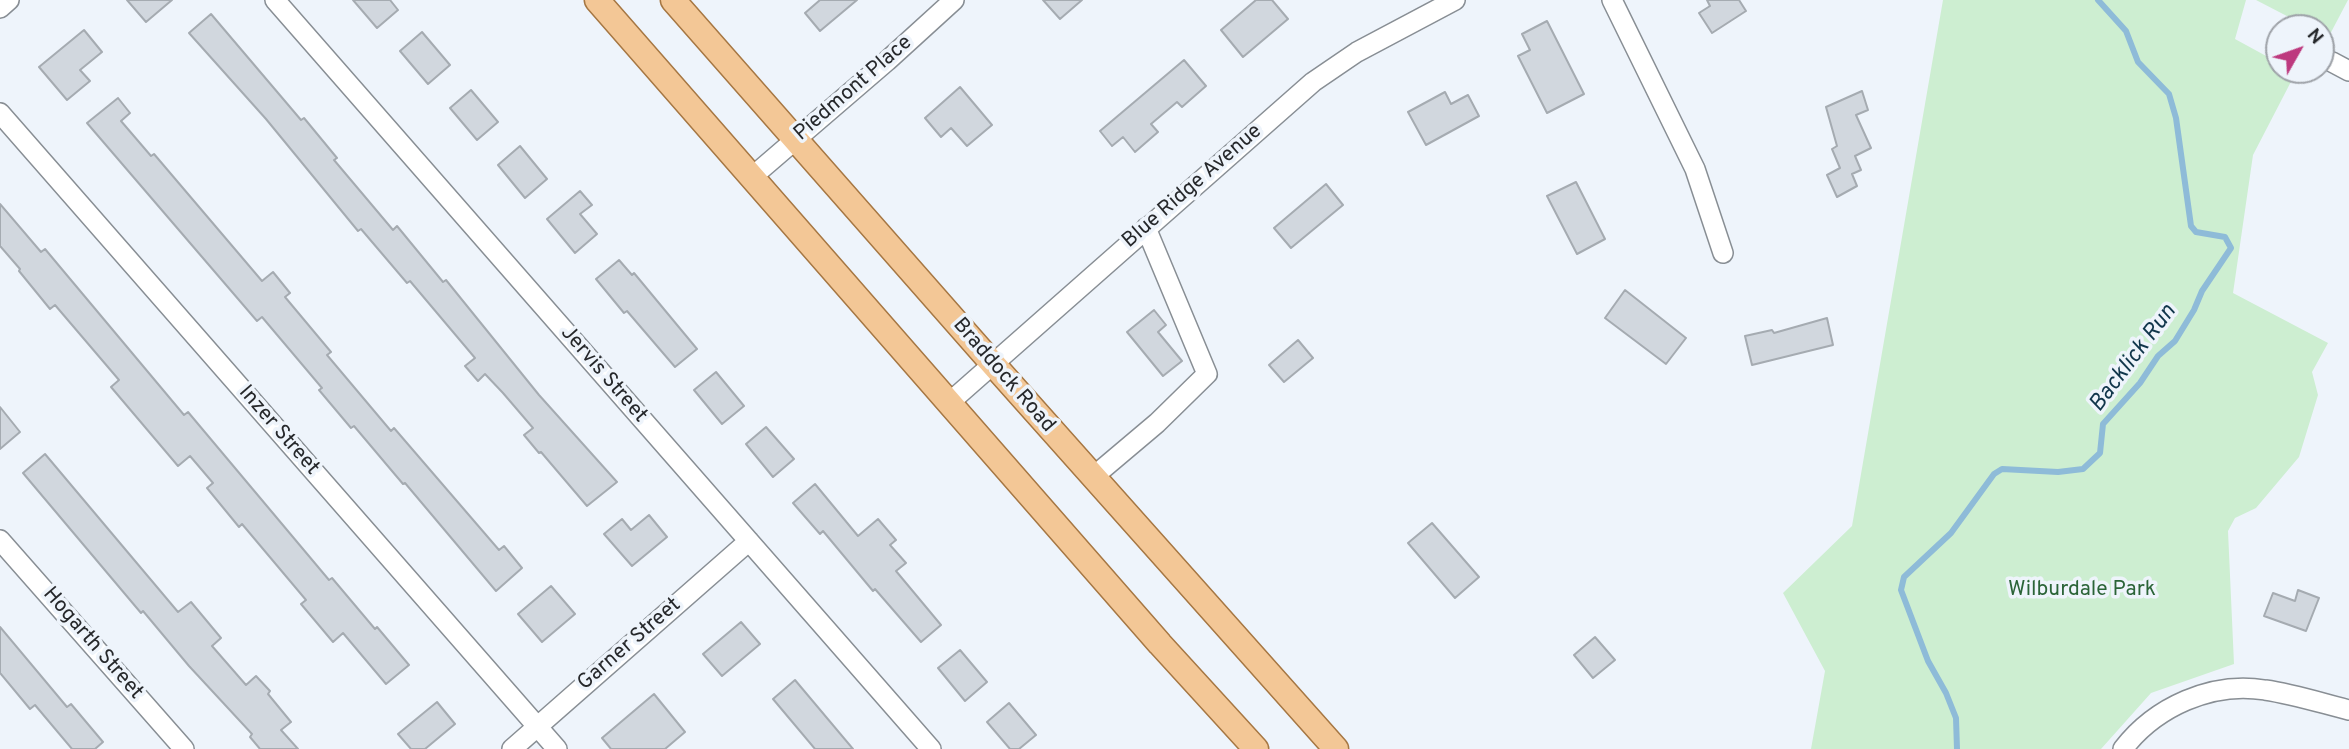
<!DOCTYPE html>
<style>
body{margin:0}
#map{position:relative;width:2349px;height:749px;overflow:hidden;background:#eef4fb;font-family:Overpass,sans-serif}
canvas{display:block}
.north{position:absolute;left:2265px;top:14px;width:70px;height:70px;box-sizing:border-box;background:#eef4fb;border:2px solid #9ea2a8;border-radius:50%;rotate:50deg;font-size:19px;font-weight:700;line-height:28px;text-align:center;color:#26282b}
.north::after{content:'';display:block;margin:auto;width:24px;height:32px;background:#bd397e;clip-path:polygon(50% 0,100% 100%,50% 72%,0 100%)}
</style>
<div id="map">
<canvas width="2349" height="749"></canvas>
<div class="north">N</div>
</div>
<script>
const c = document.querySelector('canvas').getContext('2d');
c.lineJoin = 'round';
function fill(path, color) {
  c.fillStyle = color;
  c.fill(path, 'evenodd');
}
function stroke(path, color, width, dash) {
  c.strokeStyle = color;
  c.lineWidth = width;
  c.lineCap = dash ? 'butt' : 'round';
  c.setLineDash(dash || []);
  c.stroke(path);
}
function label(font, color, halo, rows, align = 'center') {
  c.font = font + ' Overpass,sans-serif';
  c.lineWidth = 7;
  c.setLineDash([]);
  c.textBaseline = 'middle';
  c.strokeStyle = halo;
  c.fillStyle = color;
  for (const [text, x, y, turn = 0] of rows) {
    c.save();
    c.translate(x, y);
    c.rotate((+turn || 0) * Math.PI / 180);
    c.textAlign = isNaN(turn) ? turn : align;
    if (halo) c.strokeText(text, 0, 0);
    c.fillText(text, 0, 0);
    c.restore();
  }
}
const green = new Path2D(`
 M1943,0H2246L2235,39L2279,63V70L2296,72L2253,155L2233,293L2328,343L2312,372L2318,395L2299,457L2256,508L2235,518L2228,531L2234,664L2151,693L2101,749H1811L1825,671L1783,593L1852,526Z
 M2256,0H2348L2328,38L2321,34V28H2310Z`);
const stream = new Path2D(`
 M1957,749L1956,718L1946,693L1928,661L1901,590L1904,577L1951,533L1994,474L2002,469L2058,472L2083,469L2100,453L2103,424L2140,383L2158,356L2175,341L2194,310L2202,291L2231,248L2225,237L2196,232L2191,226L2176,118L2169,94L2138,62L2126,31L2098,0`);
const building = new Path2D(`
 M127,0H172L146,22Z
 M353,0H390L398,10L377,28Z
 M820,0H857L820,31L805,13Z
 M1043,0H1082L1060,19Z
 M1256,0H1272L1288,19L1243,57L1221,30Z
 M1707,0H1739L1746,11L1712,33L1699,13L1710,6Z
 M211,14L301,120L304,118L337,158L334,160L393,230L397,226L443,282L446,280L539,395L617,482L587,506L541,452L539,453L524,435L533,428L503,393L485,374L478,381L465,366L475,358L410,281L407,283L361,229L358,231L266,119L189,33Z
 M1547,21L1584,94L1547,113L1518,56L1530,50L1522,34Z
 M84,30L102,52L80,70L90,81L67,100L39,67Z
 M422,32L450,65L428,84L400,51Z
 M1184,60L1206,86L1182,107L1177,102L1151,124L1158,132L1135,152L1123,137L1112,146L1100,131Z
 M960,87L992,125L967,146L951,128L941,137L925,118Z
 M471,90L498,122L477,140L450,108Z
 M1862,91L1868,110L1856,115L1871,148L1855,156L1861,170L1852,174L1857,186L1837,197L1827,175L1840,168L1832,149L1837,146L1826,107Z
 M1445,92L1451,104L1468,95L1479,116L1426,145L1408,112Z
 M118,98L130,113L121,121L151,156L154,154L262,281L273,272L290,293L285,297L331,352L327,355L391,431L394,428L499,550L504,546L522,568L496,591L405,483L403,484L354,426L351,428L319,390L322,388L262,317L257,321L87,123Z
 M520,146L547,179L525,198L498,165Z
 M1576,182L1605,239L1577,254L1547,196Z
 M1326,184L1343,205L1291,248L1274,228Z
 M580,191L592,205L580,214L597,234L575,253L547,219Z
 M0,204L41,252L45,249L184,415L188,412L329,580L332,578L375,629L377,627L409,665L386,684L343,633L333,642L301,604L306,600L242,524L239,527L207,488L213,483L190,456L178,466L111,387L119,380L55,305L50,309L19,271L20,269L0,246Z
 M619,260L632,275L634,273L697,349L675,367L627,311L624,313L596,279Z
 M1625,290L1686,338L1666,364L1605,318Z
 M1154,310L1166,325L1158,332L1182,361L1163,376L1127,332Z
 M1827,318L1833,345L1752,365L1745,336L1772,330L1774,333Z
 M1298,340L1313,358L1284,382L1269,365Z
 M716,372L744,406L722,424L694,390Z
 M0,407L20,432L0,449Z
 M766,427L794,459L773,477L746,444Z
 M45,454L178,612L191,602L221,638L212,646L246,685L256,676L270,691L268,694L291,722L281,730L298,749H260L250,737L252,734L189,666L143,611L141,613L23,473Z
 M815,484L858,536L878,519L896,540L890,545L906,563L896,571L941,625L921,642L875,589L873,591L823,531L820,534L793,503Z
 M649,515L667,537L632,566L604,534L622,519L631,530Z
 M1432,523L1479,577L1455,598L1408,543Z
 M551,586L575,614L542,642L518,614Z
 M2298,590L2319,598L2306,631L2264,616L2273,593L2295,601Z
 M741,622L760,644L722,676L703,654Z
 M0,627L67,707L71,704L103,742L95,749H72L35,705L30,709L0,673Z
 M1595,637L1615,660L1593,678L1574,655Z
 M960,650L987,682L965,701L938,668Z
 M795,680L853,749H815L773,699Z
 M654,694L685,732L665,749H611L602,738Z
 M437,702L455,724L425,749H411L398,734Z
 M1009,703L1036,735L1019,749H1010L987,722Z`);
const minor = new Path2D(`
 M275,0L931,749
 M1612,0L1695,169L1723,253
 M0,8L9,0
 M2332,62L2349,71
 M0,113L557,749
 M752,177L887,61L954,0
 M950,402L1313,82L1357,52L1455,0
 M1093,477L1157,423L1207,374L1146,228
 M0,540L184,749
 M512,749L749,541
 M2123,749C2155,707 2212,681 2265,690C2293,694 2321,703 2349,710`);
const major = new Path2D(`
 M597,0L1160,644L1256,749
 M673,0L993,364L1336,749`);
const streetNames = [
 ["Piedmont Place",854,89,-41],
 ["Blue Ridge Avenue",1193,187,-41],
 ["Jervis Street",603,375,49],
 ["Braddock Road",1003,376,49],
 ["Inzer Street",278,431,49],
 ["Hogarth Street",92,644,49],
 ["Garner Street",630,645,-41]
];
const parkNames = [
 ["Wilburdale Park",2082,591]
];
const waterNames = [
 ["Backlick Run",2134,359,-53]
];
fill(green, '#cdeed1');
stroke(stream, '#8ebbd8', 6);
fill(building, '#d1d7de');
stroke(building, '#a5abb1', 2);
stroke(minor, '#888e94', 22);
stroke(major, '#a67743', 27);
stroke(minor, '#fff', 19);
stroke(major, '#f3c796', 24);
label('21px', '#26282b', '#eef4fb', streetNames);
label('21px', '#2b6438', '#eef4fb', parkNames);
label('italic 23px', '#10364b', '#eef4fb', waterNames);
</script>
